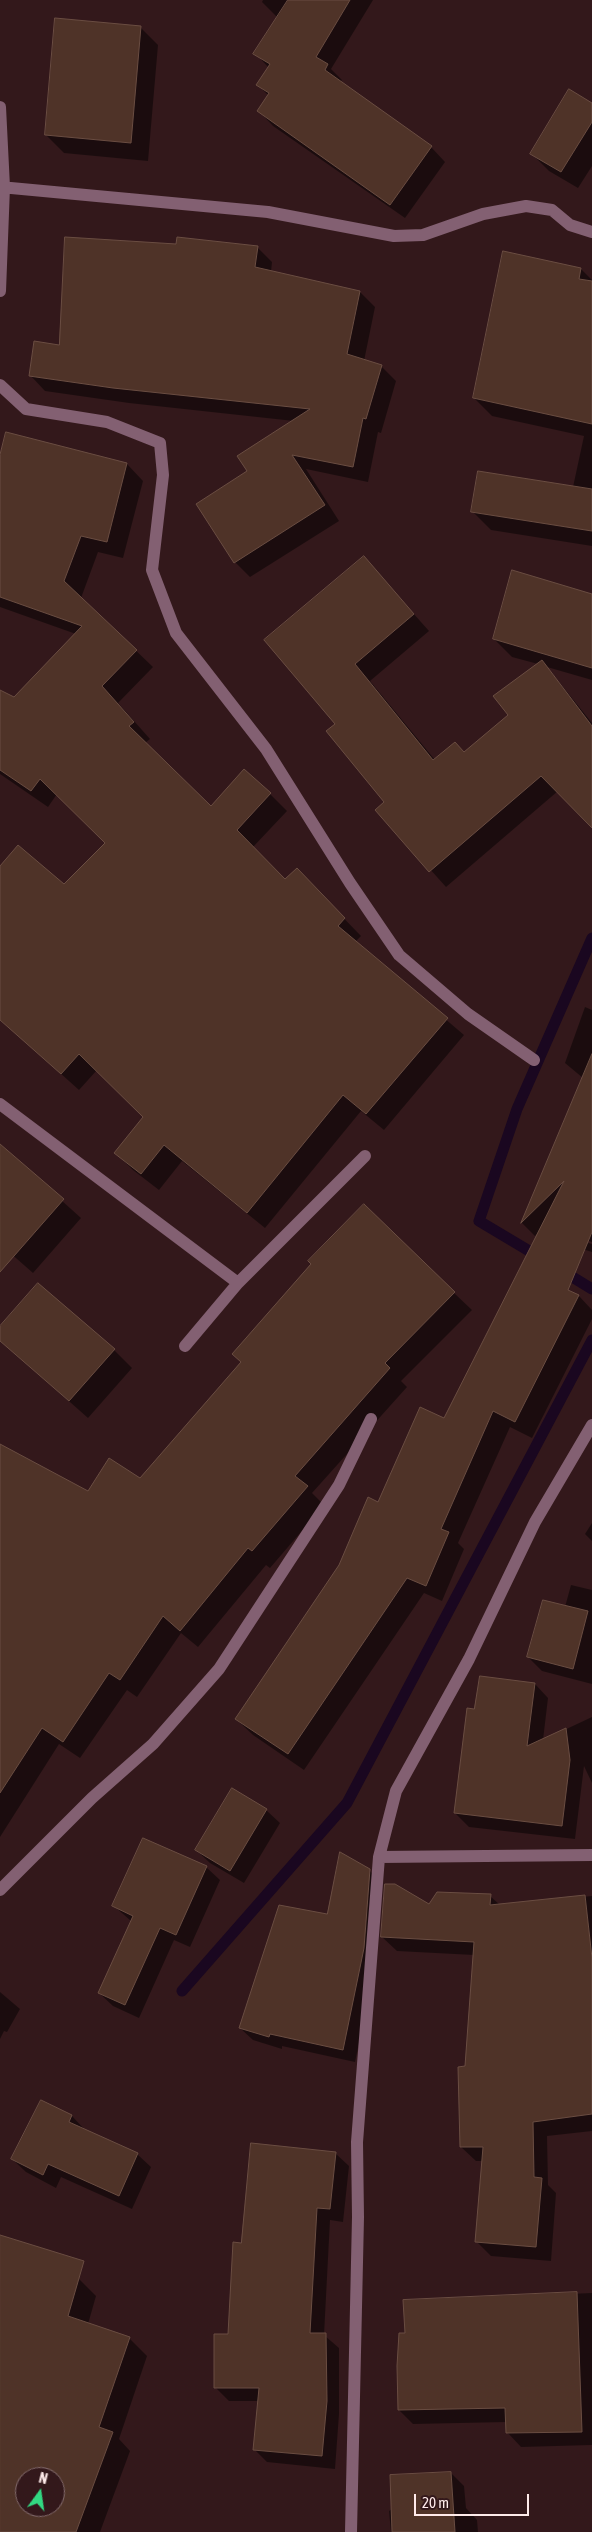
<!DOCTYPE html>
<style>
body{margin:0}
#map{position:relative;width:592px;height:2532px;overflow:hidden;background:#33181b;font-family:"Asap Condensed",sans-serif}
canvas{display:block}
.north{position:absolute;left:15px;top:2467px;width:50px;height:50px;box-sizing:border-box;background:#33181b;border:1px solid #846c6e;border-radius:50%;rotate:14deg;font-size:14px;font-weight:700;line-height:20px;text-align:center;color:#feeaea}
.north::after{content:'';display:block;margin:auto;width:18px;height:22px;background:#32d882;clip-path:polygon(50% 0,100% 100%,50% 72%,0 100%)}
.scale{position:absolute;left:414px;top:2494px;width:115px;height:22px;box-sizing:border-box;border:2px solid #feeaea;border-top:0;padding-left:6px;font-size:15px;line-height:18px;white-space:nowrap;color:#feeaea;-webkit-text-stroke:4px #33181b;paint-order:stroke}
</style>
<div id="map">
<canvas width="592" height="2532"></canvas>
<div class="north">N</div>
<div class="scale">20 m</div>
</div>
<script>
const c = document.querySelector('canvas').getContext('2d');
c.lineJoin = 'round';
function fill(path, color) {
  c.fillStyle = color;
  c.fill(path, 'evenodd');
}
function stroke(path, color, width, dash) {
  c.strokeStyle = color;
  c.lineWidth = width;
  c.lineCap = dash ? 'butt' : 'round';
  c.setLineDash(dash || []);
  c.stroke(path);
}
const shadow = new Path2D(`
 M263,0H373L331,69L342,80L340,82L431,147L445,162L405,218L273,126L259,111L269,96L258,85L269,68L255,53L278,18L262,2Z
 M140,27L158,45L148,161L64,153L46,135Z
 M592,105V166L578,188L549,171L532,154Z
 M177,245L257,247L272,262L271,272L360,292L375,307L364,361L381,366L396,381L381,433L378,432L368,482L306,469L339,521L250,577L235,562L249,472L294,421L129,403L45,391L30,375L60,346Z
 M581,269L592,280V546L491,530L473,512L573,487L584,436L492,416L474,398Z
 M127,464L143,481L123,558L98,552L81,598L153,667L118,703L150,739L145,743L211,807L244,771L270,794L287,811L253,847L285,881L297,870L361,936L355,942L464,1035L384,1130L361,1111L265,1228L182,1161L159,1190L133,1170L116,1153L144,1117L97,1070L79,1090L0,1019V867L64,886L107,843L57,794L48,807L0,774V692L14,698L76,634L0,607V561Z
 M364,558L429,631L370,681L435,760L464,753L510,715L538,664L512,657L494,639L592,594V680L547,667L592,723V827L558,791L446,887L377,810L386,802L337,724Z
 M585,1007L592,1010V1242L558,1231V1234L592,1244V1252L556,1241L543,1228L535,1236L522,1223L583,1078L565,1063Z
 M0,1145L81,1218L33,1273L0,1244Z
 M530,1272L579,1296L592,1310V1319L532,1438L510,1427L458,1543L464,1549L442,1601L424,1593L304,1770L253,1735L236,1719L340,1566L378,1503L445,1419Z
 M454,1293L472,1310L401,1381L407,1387L312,1493L324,1505L270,1568L266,1565L198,1647L181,1633L137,1697L127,1690L80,1758L59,1744L0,1837V1445L88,1493L141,1479Z
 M0,1328L114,1350L132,1368L88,1418L0,1340Z
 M592,1523V1541L585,1534Z
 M571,1585L592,1590V1684L542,1671L528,1657L565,1607Z
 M535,1684L548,1698L543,1740L592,1717V1783L584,1766L575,1839L469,1827L455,1813L475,1710Z
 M266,1810L280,1823L244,1883L210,1863L196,1850Z
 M206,1867L220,1880L190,1947L174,1940L139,2018L113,2006L99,1993L131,1921L114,1906Z
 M369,1870L382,1883L376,1961L355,2062L282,2046V2049L253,2040L240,2028L328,1916Z
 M490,1896L500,1905L592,1896V2131L547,2136L548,2185L556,2193L551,2261L491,2256L476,2241L483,2161H476L461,2147L474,1955L397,1951L382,1937L429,1906Z
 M0,1992L20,2009L7,2032L4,2031L0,2039Z
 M41,2101L72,2116L85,2130L137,2154L151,2167L132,2209L61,2177L56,2188L26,2172L12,2159Z
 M335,2153L349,2166L343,2222L330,2220L324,2335L339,2348V2414L335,2469L267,2462L254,2449L259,2401H229L216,2388L230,2335L242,2244Z
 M0,2241L79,2279L96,2296L88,2324L130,2339L147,2356L119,2439L130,2451L100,2532H0ZM25,2477H55V2507H25Z
 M592,2293V2445L521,2447L507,2432V2422L413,2424L399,2410L406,2334L405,2301Z
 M451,2473L464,2486L466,2508L477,2520L478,2532H391L389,2511Z`);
const stream = new Path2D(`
 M541,1258L479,1221L517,1109L592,938
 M561,1270L592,1289
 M182,1991L347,1803L592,1340`);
const building = new Path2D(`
 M288,0H350L316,57L328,64L325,70L432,146L390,205L257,111L269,93L256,85L270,64L253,54Z
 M55,18L141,26L131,143L45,135Z
 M569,89L592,103V122L561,172L530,154Z
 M65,237L176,244L177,237L258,246L255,267L360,291L347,354L382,365L366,419L363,418L353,467L292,455L325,505L234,563L196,504L247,471L237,456L310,409L113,388L29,376L34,341L59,345Z
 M503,251L581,268L579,279L592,281V424L473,398Z
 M6,432L127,463L107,542L81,536L64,581L137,650L102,686L134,722L129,726L211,806L244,769L271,793L237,830L285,879L297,868L345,918L338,926L448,1018L366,1114L343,1095L247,1213L164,1145L141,1174L114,1153L143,1117L79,1054L61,1074L0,1020V866L18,845L64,884L105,843L40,779L31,791L0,770V690L14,697L82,626L0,597V455Z
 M478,471L592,489V531L471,512Z
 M364,556L414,614L355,664L433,760L455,742L464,752L508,715L493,696L542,660L592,726V828L541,776L429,872L375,810L384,802L326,731L335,724L264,640Z
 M512,570L592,594V668L493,639Z
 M592,1054V1232L568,1290L579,1295L515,1422L493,1411L441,1529L449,1532L426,1586L407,1578L288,1754L235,1719L339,1565L368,1497L378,1502L420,1407L444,1418L564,1181L521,1223Z
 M0,1144L64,1199L0,1272Z
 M364,1204L455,1292L385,1363L390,1368L295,1476L308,1486L252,1551L248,1548L180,1631L163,1616L120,1680L109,1673L63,1742L42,1728L0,1793V1444L88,1491L109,1458L140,1478L241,1362L232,1354L311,1264L308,1261Z
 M38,1283L115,1349L69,1401L0,1341V1326Z
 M543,1600L588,1611L573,1669L527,1657Z
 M480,1676L535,1683L527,1746L566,1728L570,1760L562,1826L454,1813L467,1708L474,1709Z
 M232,1788L267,1809L230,1871L195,1850Z
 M143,1838L207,1866L176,1935L160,1928L125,2005L98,1993L133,1916L112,1906Z
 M340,1852L370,1869L364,1948L343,2050L270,2034L269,2037L239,2028L279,1905L327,1914Z
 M385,1884H395L429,1904L437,1892L491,1894L490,1905L585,1895L592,1958V2114L533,2122L534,2177L542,2178L536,2247L475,2242L483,2147H460L458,2067L465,2066L474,1942L381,1937Z
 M41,2100L72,2115L69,2122L138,2153L119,2196L48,2164L43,2175L11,2159Z
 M251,2143L336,2152L330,2209L317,2208L310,2333H326L327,2401L322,2456L253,2450L259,2388H214V2334H228L233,2242L241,2243Z
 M0,2235L84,2261L68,2316L130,2337L99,2427L113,2432L76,2532H0ZM25,2477H55V2507H25Z
 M577,2292L582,2432L506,2433L505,2408L398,2410L397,2366L399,2333H405L403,2300Z
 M451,2472L455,2532H392L390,2475Z`);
const minor = new Path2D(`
 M0,107L4,187L0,291
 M0,187L268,212L394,236L423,235L483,214L526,206L552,210L570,225L592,232
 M0,385L26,409L107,422L160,443L163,475L152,570L176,633L266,749L350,883L399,955L468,1014L534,1060
 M0,1104L238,1283
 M185,1346L238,1283L365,1156
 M379,1857L592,1855
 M0,1890L92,1798L153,1744L219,1669L339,1485L371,1419
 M351,2532L358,2217L357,2142L379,1857L396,1791L469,1659L535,1522L592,1425`);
fill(shadow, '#0007');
stroke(stream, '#1a0720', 11);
fill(building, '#4f3328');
stroke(building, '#6a4d42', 1);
stroke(minor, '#836072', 12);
</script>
